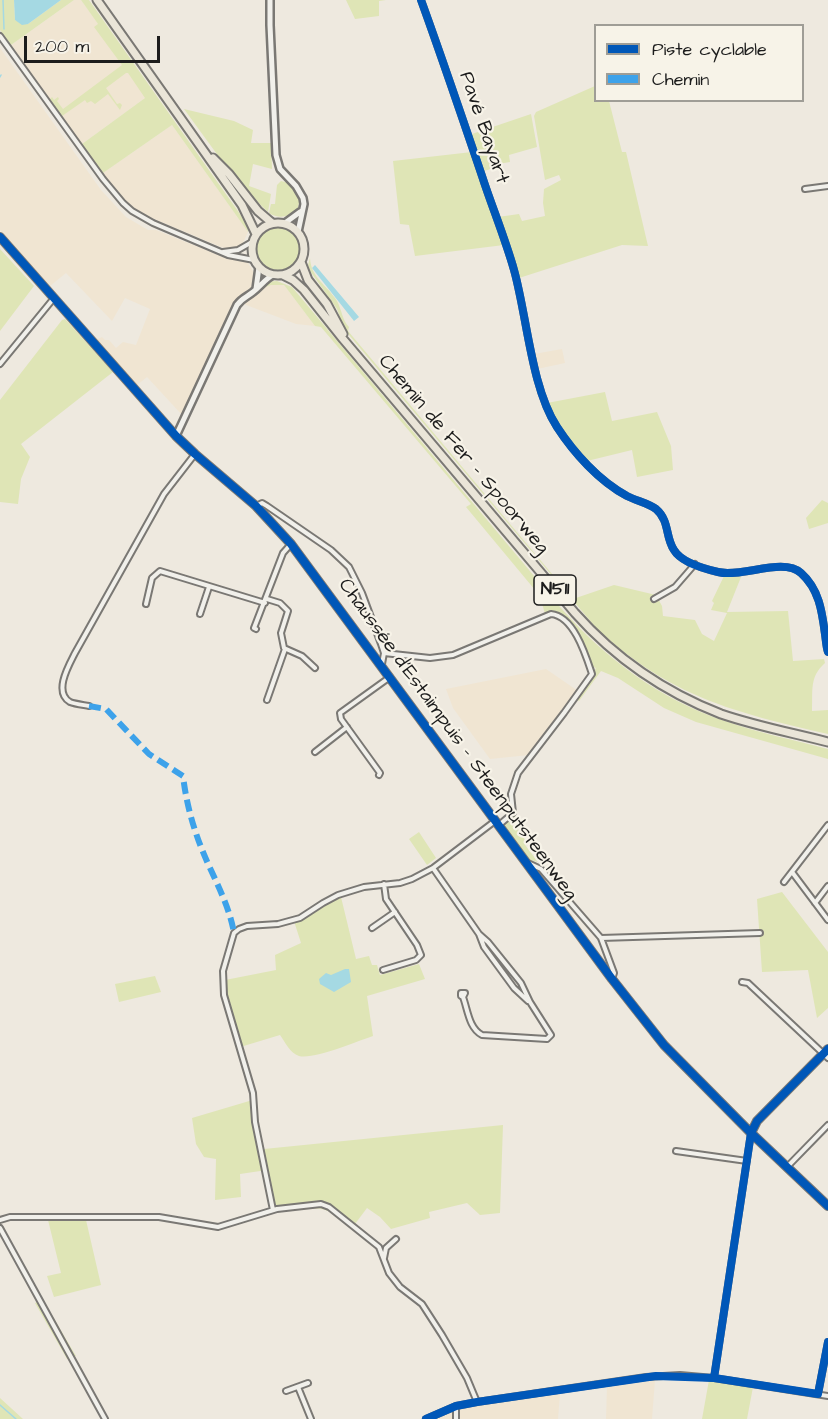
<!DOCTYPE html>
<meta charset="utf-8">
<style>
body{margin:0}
#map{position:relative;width:828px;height:1419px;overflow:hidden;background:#eee9df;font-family:"Architects Daughter",sans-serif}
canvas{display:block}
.legend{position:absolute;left:594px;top:24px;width:210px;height:78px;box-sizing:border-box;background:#f7f3e8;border:2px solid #9f9d96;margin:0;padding:8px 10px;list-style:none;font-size:18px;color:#1c1c1c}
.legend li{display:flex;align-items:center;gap:12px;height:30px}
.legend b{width:30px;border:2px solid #9f9d96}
.scale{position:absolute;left:24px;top:36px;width:136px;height:27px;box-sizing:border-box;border:3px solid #1c1c1c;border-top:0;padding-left:8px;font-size:18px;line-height:21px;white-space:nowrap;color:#1c1c1c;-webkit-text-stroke:4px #f7f3e8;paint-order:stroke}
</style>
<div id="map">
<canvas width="828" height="1419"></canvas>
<ul class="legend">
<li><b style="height:8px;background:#0057b8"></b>Piste cyclable</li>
<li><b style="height:8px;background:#3da2ea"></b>Chemin</li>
</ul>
<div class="scale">200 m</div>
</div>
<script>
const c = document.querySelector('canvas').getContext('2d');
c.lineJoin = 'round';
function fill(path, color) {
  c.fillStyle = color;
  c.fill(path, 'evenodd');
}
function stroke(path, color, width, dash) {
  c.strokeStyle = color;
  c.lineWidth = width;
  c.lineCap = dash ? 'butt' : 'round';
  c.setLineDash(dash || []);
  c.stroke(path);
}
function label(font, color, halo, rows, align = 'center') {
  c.font = font + ' "Architects Daughter",sans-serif';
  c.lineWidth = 4.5;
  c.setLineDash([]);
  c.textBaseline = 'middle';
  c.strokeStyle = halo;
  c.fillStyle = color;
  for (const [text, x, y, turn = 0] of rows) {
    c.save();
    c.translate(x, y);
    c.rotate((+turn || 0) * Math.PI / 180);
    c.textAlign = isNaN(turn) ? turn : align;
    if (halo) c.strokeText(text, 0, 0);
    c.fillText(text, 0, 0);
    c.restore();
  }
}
const built = new Path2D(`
 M74,0H81L149,95L82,144L11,45Z
 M0,48L101,190L126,217L148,230H156L226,258L244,261L248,263L254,273V282L252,287L236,299L183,416L147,377L137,385L96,340L102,337L105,340H109L116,348L123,342L136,345L150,309L125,298L112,321L66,273L50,286L0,230Z
 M172,125L248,232L241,247L228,249L221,247L147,216L136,210L119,195L103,173Z
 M271,285H284L315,326L296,324L241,303L260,289Z
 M562,349L565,363L537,369L534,354Z
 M546,669L578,691L529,755L490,759L453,708L446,689Z
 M655,1380L652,1419H606L607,1387Z
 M560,1394L558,1419H433L442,1414L484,1404Z`);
const green = new Path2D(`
 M0,0H14L15,20L28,24L61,0H74L11,45L0,30Z
 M81,0H89L240,214L247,226L248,232L172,125L103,173L82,144L145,98L128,73H126L106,88L117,104L120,103L122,105L120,110L108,94L95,104L91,101L87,103L85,100L62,116L50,99L52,97L54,100L58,97L59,99L57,101L63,109L122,65L94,27L98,24Z
 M346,0H386L379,1V16L355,19Z
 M595,86L596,100L609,101L622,152H626L648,246L622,245L519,278L498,217L519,214L522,221L545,216L543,203L544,189L561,180L559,175L545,180L534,116L536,112Z
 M184,109L234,121L253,130L251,143H271L272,169L253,164L249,186L271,194L268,212L251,196L241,181L219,157Z
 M531,114L537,147L509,155L510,162L498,164L488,170L482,171L469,135Z
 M472,152L504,245L415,256L409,225L400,224L393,161Z
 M281,181L289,183L300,198L297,212C288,217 278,219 269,213L271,204H275L277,185Z
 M256 248a22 22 0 1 1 44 0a22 22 0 1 1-44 0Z
 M0,249L34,286L0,331Z
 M310,258C311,278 327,285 337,301C342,310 342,320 349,327L348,331L573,599L614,585L656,595L662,606L663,616L695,620L702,634L714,641L727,613L711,610L714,603L712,601L724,576L741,577L727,612L788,611L793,661L824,659L825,663C809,677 813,691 812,711L828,710V734C733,712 671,697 597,629L344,329L337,309L310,271L308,265Z
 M277,281L292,287L560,607C606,659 659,699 725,721C759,733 794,740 828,749V759L696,722L664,708L618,678L601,671L579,701L576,699L596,668L593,667L591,668C584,647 575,625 556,612L545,614L540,596L466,507L471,504L321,327L315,326L284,285H271L260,289L264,282Z
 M65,319L113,372L21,444L30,457L21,479L18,504L0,502V400L62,320Z
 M605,392L612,421L657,412L671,446L673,470L637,477L632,450L587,461C571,442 558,425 547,403Z
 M822,500L828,503V523L809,529L806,518Z
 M515,813L517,828L526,841L525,845L538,862L527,859L504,825Z
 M419,832L436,858L427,865L409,839Z
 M782,892L828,952V1008L817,1018L808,970L762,972L757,899Z
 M340,893L356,959L369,956L372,965H377L380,975L419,964L425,979L367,996L373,1036C358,1041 313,1060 299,1056C290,1053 285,1042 280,1035L237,1048L223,1003L220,981L276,970L275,955L301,943L293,918L323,900Z
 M155,976L161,992L119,1002L115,984Z
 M256,1099L258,1123L264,1149L503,1125L500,1213L480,1215L467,1203L429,1212L430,1218L391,1229L380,1217L367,1208L352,1228C325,1207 327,1207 293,1210L292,1206L276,1207L267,1170L240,1174L241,1197L215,1200L216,1159L204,1157L196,1144L192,1118Z
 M48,1220H86L101,1285L54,1297L47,1276L61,1273Z
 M43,1300L76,1356L67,1359L35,1303Z
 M709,1380L753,1387L747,1419H702Z
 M0,1398L23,1419H0Z`);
const water = new Path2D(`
 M14,0H61L28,24L22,25L15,20Z
 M315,265L359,317L354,321L312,268Z
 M345,969H349L351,982L334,992L320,984L319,979L326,973L331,975Z`);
const stream = new Path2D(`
 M3,0L4,29
 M0,77L1,75
 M0,1405L16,1419`);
const street = new Path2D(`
 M421,0C442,58 462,117 482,176C492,207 505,238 514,270C527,316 531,387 557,427C574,453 599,481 627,496C637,501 648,503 656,509C670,521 665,537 674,550C681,562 705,569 718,572C742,578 783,557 801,573C819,589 822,611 825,634C826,640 826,646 828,652
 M0,36L103,179L123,203L132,211L153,223L228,255L254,260
 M805,189L828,186
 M223,252L238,250L252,242
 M0,364L54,298
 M256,506L262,503L267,506L331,550L349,567L362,593L381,644L384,653L382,664
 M267,599L280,603L288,611L281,633L284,648L302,656L315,668
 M654,599L675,587L695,564
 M146,604L152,578L160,571L265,603
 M200,614L209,587
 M256,629L254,628L283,553L291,544
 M384,653L430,658L453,655L551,614C574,616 586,656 592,674L564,713L518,773L511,794L513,813L499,825
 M267,700L285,649
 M89,706C84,705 75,704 70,702C53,692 69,665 75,653L164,494L195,454
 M315,752L347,727
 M379,775L380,773L341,719L340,713L390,677
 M526,862L541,869L601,938L614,973L612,979
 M433,868L479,934L484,947L514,988L528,1001
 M792,872L828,920
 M784,882L828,825
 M815,903L828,886
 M372,928L395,912
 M601,938L760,933
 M383,970L416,960L421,955L417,945L386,899L384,884
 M742,982L748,983L828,1058
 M463,997L461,996V993H465L463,997C468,1011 469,1028 482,1035L547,1039L551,1035L530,1002L521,983L488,942L479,934
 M676,1151L747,1161
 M788,1166L828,1125
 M273,1210L255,1122L253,1093L224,995L223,971L234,933L239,929L247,926L278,924L300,918L323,903L338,895L364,887L400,883L412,879L433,868L495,821
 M0,1220L10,1217H159L218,1227L277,1209L321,1204L329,1207L379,1247L389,1273L400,1287L422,1304L442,1335L467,1378L477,1402
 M0,1228L105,1419
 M384,1258L386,1248L396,1239
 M714,1378L751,1133
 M298,1387L311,1419
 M286,1391L308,1383
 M818,1394L828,1342
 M426,1419L456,1406L477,1402L646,1377L680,1375L714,1378L828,1396
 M456,1419V1406`);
const secondary = new Path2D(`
 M270,0V25L276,155L280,169L296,186L303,198L304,204L298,232
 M285,223L300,212
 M0,237L176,436L195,454L256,506L291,544L612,979L664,1045L751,1133L828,1206
 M256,289L259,267
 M176,436L237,305C242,298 247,297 253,292C261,286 265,279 273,275
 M751,1133L757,1121L828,1049`);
const highway = new Path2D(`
 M97,0L242,205L256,234
 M213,158L229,174L258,211L272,223
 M252 249a26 26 0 1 1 52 0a26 26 0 1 1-52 0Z
 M301,262L308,280L327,304L343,334
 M283,275L293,280L304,290L343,339L575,613C616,659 664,692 721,714C756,726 793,733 828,742`);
const quiet = new Path2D(`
 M89,706L106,709L149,754L183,776C187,809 196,838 210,868C220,890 230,910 234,933`);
const cycleway = new Path2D(`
 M421,0C442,58 462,117 482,176C492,207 505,238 514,270C527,316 531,387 557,427C574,453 599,481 627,496C637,501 648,503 656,509C670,521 665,537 674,550C681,562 705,569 718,572C742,578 783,557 801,573C819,589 822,611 825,634C826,640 826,646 828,652
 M0,237L176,436L195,454L256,506L291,544L612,979L664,1045L751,1133L828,1206
 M714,1378L751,1133L757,1121L828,1049
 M426,1419L456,1406L477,1402L656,1376L714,1378L818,1394L828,1342`);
const shields = [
 [555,590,42]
];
const shieldNames = [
 ["N511",555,590]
];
const streetNames = [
 ["Pavé Bayart",483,128,71],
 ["Chemin de Fer - Spoorweg",463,455,50],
 ["Chaussée d'Estaimpuis - Steenputsteenweg",457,740,54]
];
fill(built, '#f0e5d2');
fill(green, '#dfe5b6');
fill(water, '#a5d9e3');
stroke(stream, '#a5d9e3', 1.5);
stroke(street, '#7a7874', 8);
stroke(secondary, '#7a7874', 10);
stroke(highway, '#7a7874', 11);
stroke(street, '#f1f0eb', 4);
stroke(secondary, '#f1f0eb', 5);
stroke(highway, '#eae5d8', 7);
stroke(quiet, '#3da2ea', 6, [12, 6]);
stroke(cycleway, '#0057b8', 8);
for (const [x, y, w] of shields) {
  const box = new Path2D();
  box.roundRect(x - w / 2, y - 15, w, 30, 4.5);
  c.fillStyle = '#f7f3e8';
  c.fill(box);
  stroke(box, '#1c1c1c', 1.5);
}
label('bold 18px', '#1c1c1c', null, shieldNames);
label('20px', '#1c1c1c', '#f7f3e8', streetNames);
</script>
